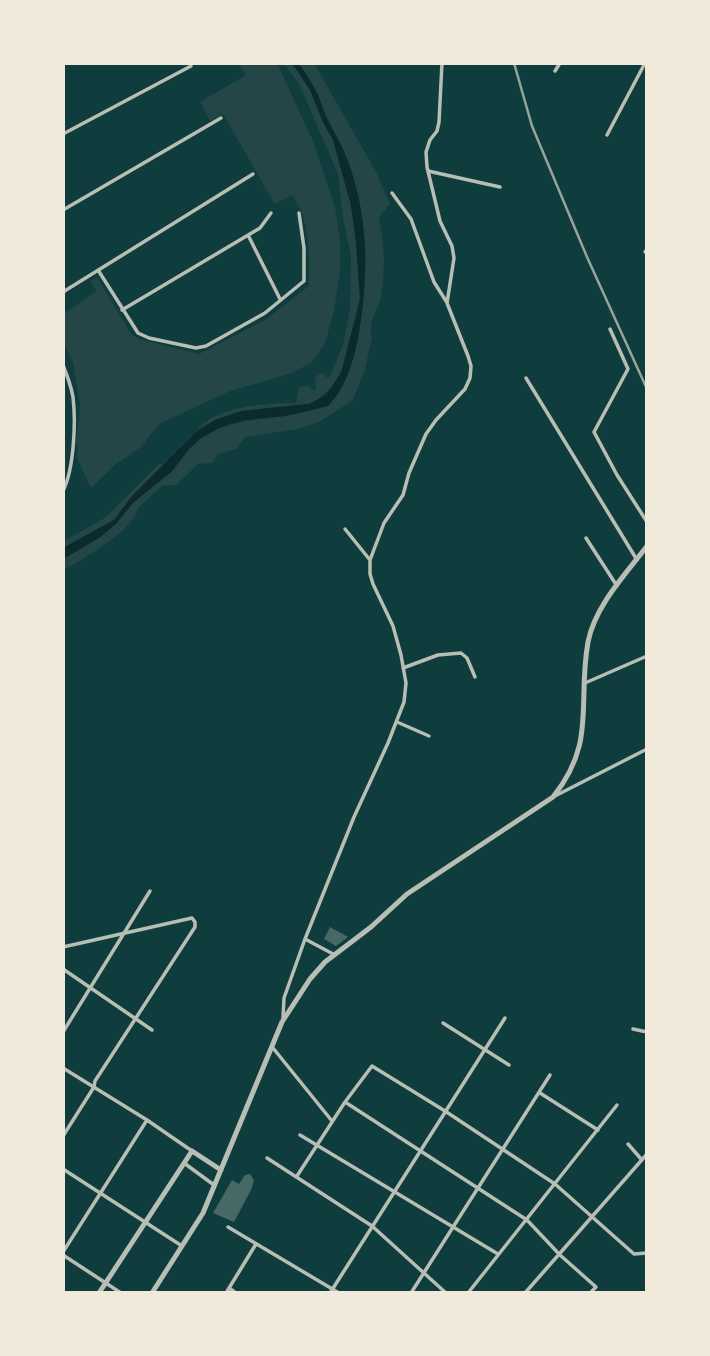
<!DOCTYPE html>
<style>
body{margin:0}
#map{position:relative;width:710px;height:1356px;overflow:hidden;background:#0f3d3e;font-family:Figtree,sans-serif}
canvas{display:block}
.frame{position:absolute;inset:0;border:65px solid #f1e9da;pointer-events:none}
</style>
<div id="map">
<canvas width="710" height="1356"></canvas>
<div class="frame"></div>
</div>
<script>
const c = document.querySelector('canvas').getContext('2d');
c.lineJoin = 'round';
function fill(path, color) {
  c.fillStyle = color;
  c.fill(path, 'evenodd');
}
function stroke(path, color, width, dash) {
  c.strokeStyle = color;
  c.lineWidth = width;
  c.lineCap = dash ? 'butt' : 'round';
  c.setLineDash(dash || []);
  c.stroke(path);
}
const green = new Path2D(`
 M238,63H277L313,141L335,207L340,240V272L334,311L325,343L312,362L292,373L230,391L159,424L141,447L116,464L91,488L77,458L78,446L76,443L80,406L73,363L63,341V314L97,291L90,281L97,277L131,334L138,339L199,354L265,320L309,286C309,256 311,220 292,195L275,204L223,114L210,121L200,102L246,75Z
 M284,63H292L310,90L323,122L333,140L351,205L356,243L360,299L345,364L331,388L317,400L309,404L265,408L215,420L194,434C211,406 266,403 296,403L299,387L308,386L315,391L316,384L314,377L323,373L327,378L330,376L343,345L350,309L351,256L343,218L338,174L300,86Z
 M298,63H314L376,172L390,204L379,217C384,243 386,269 381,295C379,310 367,321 372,337L365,369L353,400L319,422L298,429L245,437L236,449L218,454L213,463L198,464L176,485H163L138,508C136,528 81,561 63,570V559C90,544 113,525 134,502C145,491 159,483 171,472C183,460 189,445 204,437C230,420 257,420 286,416C300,414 314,409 328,406L350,369L366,259L364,233L359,200L348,163L317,94Z
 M159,464H164L132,496L114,520L63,548V542L106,517Z`);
const water = new Path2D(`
 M292,63H298C306,73 313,84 318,95C322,104 324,116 330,125C368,185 371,265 359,333C354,359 347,387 328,406L285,416L244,420L221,427L202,437L189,449L171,472L133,503L116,524L99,538L63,559V548L114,520L132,496L198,430L215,420L241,411L309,404L326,395L341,373L360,299L356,243L351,205L333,140L323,122L310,90Z`);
const building = new Path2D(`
 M330,927L348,937L336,946L324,939Z
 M250,1174L254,1180L251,1190L234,1222L213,1213L232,1180L239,1184L245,1175Z`);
const minor = new Path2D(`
 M555,71L560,63
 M63,134L191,66
 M607,135L645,63
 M428,171L500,187
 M392,193L411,219L434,282L446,301
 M63,210L221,118
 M248,235L280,299
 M647,249L645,252L647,253
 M98,270L138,333L149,338L196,348L206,346L265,313L304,281V248L299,213
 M63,292L253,174
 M122,310L260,228L271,213
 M610,329L628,369L594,432L617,475L647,522
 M63,365C67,375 71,386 73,397C76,422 74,469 63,491
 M526,378L637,560
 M345,529L370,560
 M586,538L617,586
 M403,668L438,655L461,653L467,658L475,677
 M585,683L647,656
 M397,722L429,736
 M555,796L647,749
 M305,939L354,817L388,743L404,702L406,683L401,655L393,626L373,584L370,574V560L384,523L403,495L409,473L426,434L436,420L465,389L470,378L471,366L468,356L447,303L454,258L452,246L440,221L427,167L426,152L430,140L437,131L439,122L442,63
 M63,947L192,918L195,922V927L95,1081L94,1087L63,1136
 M63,969L152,1030
 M283,1018L284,998L305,939L335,955
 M443,1023L509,1065
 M633,1029L647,1032
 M63,1032L150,891
 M273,1048L332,1121
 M63,1068L147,1120L192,1151
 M540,1093L598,1130
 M345,1102L527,1220L560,1255L596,1287L590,1293
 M300,1135L498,1254
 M628,1144L642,1160
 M267,1158L372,1226L446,1293
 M184,1163L214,1185
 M63,1169L182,1246
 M297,1176L345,1102L372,1066L445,1111L555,1184L634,1254L647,1253
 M228,1227L339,1293
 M63,1252L147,1120
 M63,1255L121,1293
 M229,1288L236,1293
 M226,1293L256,1244
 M330,1293L505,1018
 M411,1293L550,1075
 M468,1293L617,1105
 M525,1293L647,1154`);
const tertiary = new Path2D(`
 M99,1293L192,1151L221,1170
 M152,1293L203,1213L282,1022L310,979L325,962L371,927L407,894L553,797C597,742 577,704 588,642C595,606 625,575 647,546`);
const rail = new Path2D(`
 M514,63L532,126L587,257L647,389`);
fill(green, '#244646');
fill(water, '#0a2a2b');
fill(building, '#486865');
stroke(minor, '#b8beb3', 3.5);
stroke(tertiary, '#b8beb3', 5);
stroke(rail, '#97a49c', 2.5);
</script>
